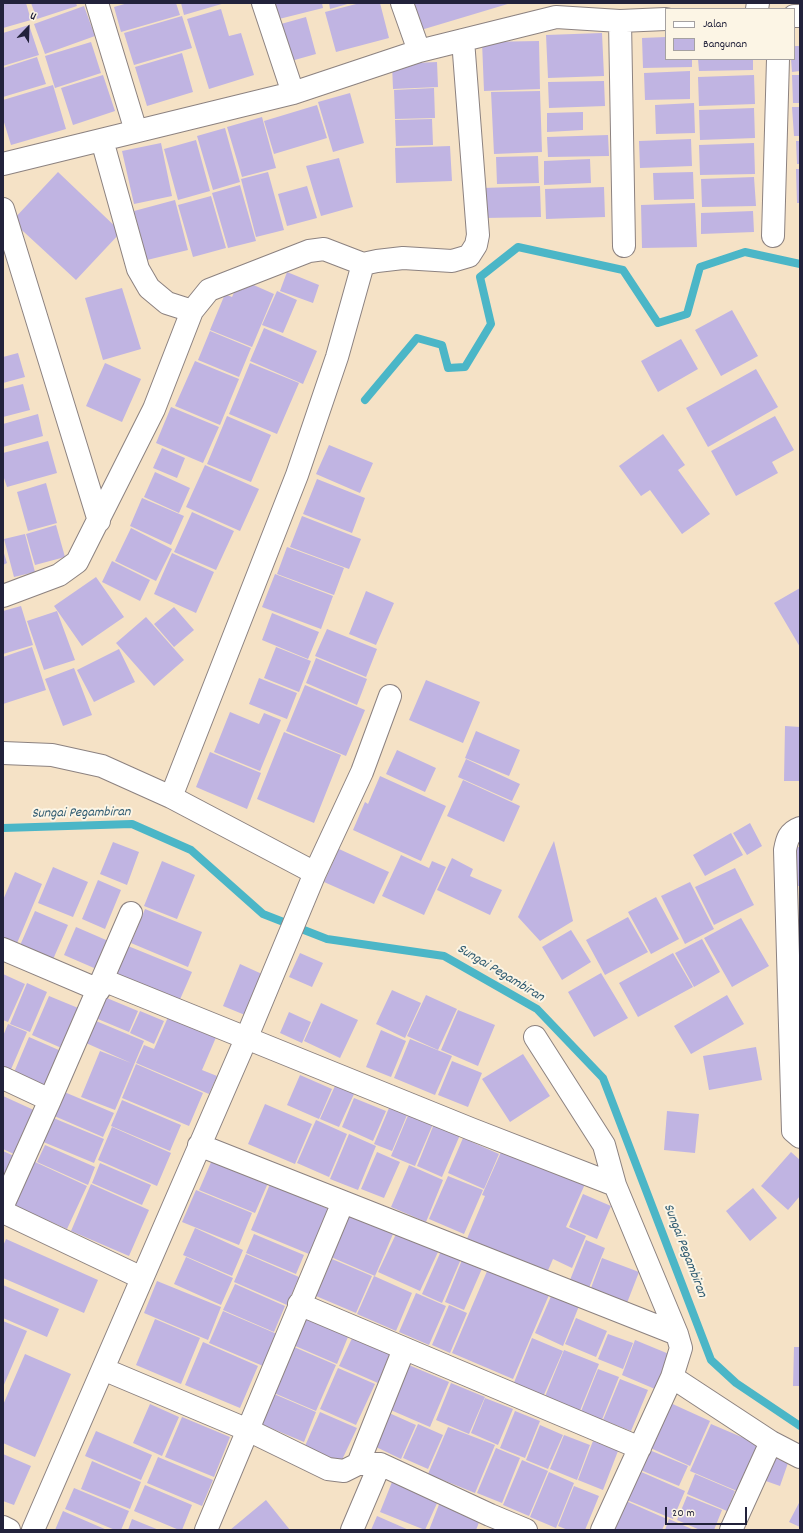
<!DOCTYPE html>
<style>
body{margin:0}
#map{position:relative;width:803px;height:1533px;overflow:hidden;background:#f5e2c6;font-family:Dekko,sans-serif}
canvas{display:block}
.frame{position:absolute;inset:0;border:4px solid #22223b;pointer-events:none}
.legend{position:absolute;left:665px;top:8px;width:130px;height:52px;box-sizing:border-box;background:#fcf5e5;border:1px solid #a5a1a1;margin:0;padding:5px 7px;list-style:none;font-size:12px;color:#22223b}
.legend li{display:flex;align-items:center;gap:8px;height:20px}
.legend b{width:20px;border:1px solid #a5a1a1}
.north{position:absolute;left:8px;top:8px;width:40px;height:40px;-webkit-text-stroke:3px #fcf5e5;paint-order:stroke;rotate:23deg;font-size:11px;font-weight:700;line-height:16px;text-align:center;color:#22223b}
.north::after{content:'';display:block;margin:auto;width:14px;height:18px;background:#22223b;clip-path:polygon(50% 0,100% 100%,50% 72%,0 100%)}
.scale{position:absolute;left:665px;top:1507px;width:82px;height:18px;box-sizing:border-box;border:2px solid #22223b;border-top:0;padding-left:5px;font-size:12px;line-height:14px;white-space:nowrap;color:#22223b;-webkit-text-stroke:3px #fcf5e5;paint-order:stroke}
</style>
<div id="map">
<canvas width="803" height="1533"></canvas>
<div class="frame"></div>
<ul class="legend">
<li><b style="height:5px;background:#fff"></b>Jalan</li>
<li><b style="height:11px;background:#c0b4e2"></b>Bangunan</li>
</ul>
<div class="north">U</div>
<div class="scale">20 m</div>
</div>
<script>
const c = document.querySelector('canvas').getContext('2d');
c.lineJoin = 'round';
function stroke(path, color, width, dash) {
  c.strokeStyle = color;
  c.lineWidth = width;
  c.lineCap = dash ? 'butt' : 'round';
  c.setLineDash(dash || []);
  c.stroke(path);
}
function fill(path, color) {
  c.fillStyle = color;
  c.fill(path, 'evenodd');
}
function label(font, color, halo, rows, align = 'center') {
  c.font = font + ' Dekko,sans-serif';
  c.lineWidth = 4;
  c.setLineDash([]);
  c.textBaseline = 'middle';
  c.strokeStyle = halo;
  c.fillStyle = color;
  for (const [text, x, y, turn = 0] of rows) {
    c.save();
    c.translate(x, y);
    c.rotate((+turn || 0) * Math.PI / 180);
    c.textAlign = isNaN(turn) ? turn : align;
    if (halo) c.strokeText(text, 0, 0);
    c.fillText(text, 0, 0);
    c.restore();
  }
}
const stream = new Path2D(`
 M365,400L417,338L442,345L448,368L465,367L491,324L480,277L518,247L623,270L658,323L687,314L700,267L745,252L800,264
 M3,828L132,824L191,850L263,914L327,939L444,956L537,1009L603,1078L711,1360L736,1383L800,1426`);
const building = new Path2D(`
 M3,3H26L31,20L3,28Z
 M31,3H76L77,6L37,19Z
 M128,3H176L180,15L121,32L114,7Z
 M181,3H225L184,15Z
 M275,3H322L323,8L279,19Z
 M329,3H351L330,9Z
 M360,3H380L389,38L336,52L325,12Z
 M413,3H511L421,30Z
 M84,6L95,36L45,54L34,24Z
 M221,9L229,36L241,33L254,75L209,89L187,19Z
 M182,16L192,48L134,65L124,33Z
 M306,17L316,54L291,61L281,24Z
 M29,25L39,55L3,66V33Z
 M602,33L604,76L548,78L546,35Z
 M666,37V59H692V67L643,68L642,38Z
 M539,41L540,89L484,91L482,42Z
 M91,42L101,73L55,88L45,56Z
 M794,46H800V71L792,72L791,59H794Z
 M182,53L193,92L147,106L135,67Z
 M37,57L46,84L3,97V68Z
 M698,59H753V70L699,71Z
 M437,62L438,87L393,89L392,64Z
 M690,71V99L645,100L644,73Z
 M103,75L115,111L73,125L61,88Z
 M754,75L755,104L699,106L698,77Z
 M792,75H800V103H793Z
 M604,81L605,106L549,108L548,82Z
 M53,85L66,129L11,145L3,119V100Z
 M434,88L435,118L395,119L394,90Z
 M540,91L542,152L494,154L491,92Z
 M350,93L364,143L333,152L318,102Z
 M694,103L695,133L656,134L655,105Z
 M317,105L327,138L274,154L264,121Z
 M792,107H800V136H794Z
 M754,108L755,138L700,140L699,110Z
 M583,112V130L547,132V113Z
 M262,117L276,168L242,177L227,127Z
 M432,119L433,145L396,146L395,120Z
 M225,128L240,182L213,190L197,136Z
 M608,135L609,156L548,157L547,137Z
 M691,139L692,166L640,168L639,141Z
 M196,140L210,191L178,200L164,149Z
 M796,141H800V164H797Z
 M161,143L172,196L134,204L122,151Z
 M754,143L755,174L700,175L699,145Z
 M450,146L452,181L396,183L395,148Z
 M538,156L539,183L497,184L496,157Z
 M339,158L353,207L321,216L306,166Z
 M590,159L591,183L544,185V161Z
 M796,169H800V203H797Z
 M58,172L121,232L76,280L12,221Z
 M268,172L284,230L256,237L241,179Z
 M693,172L694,199L654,200L653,173Z
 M754,177L756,206L702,207L701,179Z
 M240,185L256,241L228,248L212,193Z
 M307,186L317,218L287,226L278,194Z
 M540,186L541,217L484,218L483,188Z
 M604,187L605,217L546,219L545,189Z
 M211,196L226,248L193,257L178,205Z
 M175,200L188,250L147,260L134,211Z
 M695,203L697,247L642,248L641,205Z
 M753,211L754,232L701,234V213Z
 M287,272L319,285L313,303L280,291Z
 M240,279L274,294L252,347L210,330L225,294L232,297Z
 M122,288L141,349L103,360L85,298Z
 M277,291L297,300L283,333L262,325Z
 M732,310L758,356L721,376L695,330Z
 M264,328L317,351L303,384L250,361Z
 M210,331L251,348L239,377L198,360Z
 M681,339L698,369L658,392L641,361Z
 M18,353L25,377L3,383V357Z
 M195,361L239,379L220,425L175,406Z
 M105,363L141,379L122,422L86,406Z
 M250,363L299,383L277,434L229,414Z
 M756,369L778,407L708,447L686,408Z
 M23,384L30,410L3,417V389Z
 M171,407L219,427L203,463L156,443Z
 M38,414L43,436L3,447V424Z
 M227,416L271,435L251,482L207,464Z
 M775,416L794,450L772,462L778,473L736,496L711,451Z
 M663,434L685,465L678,470L710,514L682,534L650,490L641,496L619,466Z
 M48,441L57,473L7,487L3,475V453Z
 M329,445L373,463L360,493L316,474Z
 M162,448L185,458L177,478L153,468Z
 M205,465L259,489L240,531L186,507Z
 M155,472L190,488L179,513L144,497Z
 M317,479L365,498L352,533L303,514Z
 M46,483L57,523L28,531L17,492Z
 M142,498L184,516L171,545L130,526Z
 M192,512L234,531L216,570L174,552Z
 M302,516L361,539L349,569L290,547Z
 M56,525L65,557L35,565L26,534Z
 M131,528L172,549L156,581L115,561Z
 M25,534L35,572L14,577L4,539Z
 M287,547L344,568L334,595L277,574Z
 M3,550L7,563L3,565Z
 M172,553L214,572L196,613L154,594Z
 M112,561L150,580L140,601L102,582Z
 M275,574L333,596L321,629L262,607Z
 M96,577L124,617L82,646L54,606Z
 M800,588V647L774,603Z
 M366,591L394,603L376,645L349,634Z
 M21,606L33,645L3,654V611Z
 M174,607L194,630L174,647L154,624Z
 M57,611L75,660L44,670L27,621Z
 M272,613L319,632L308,659L262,640Z
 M146,617L184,660L154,686L116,643Z
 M327,629L377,649L366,677L315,656Z
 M32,647L46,690L3,704V657Z
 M276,647L311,661L299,692L264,678Z
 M119,649L135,682L94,702L77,670Z
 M316,658L367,679L357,705L306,683Z
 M74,668L92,715L63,726L45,679Z
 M259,678L297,693L287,719L249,704Z
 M426,680L480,702L463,743L409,720Z
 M305,685L365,710L346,756L286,731Z
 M230,712L259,724L264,713L281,720L260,771L214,752Z
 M785,726L800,727V781H784Z
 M476,731L520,750L509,776L465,758Z
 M284,732L341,755L314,823L257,799Z
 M397,750L436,768L425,792L386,774Z
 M210,752L261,773L247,809L196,787Z
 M466,759L520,784L512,801L458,777Z
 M380,776L446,806L421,861L353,830L365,802L368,804Z
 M463,780L520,806L504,842L447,816Z
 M750,823L762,846L747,855L733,833Z
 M731,833L743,855L705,876L693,855Z
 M554,841L573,921L540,941L518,917Z
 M113,842L139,852L127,885L100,874Z
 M797,847H800V886H796Z
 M339,849L389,872L374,904L324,882Z
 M401,855L429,868L432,861L446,867L424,915L382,896Z
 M452,858L473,869L470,876L502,890L490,915L437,890Z
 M162,861L195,875L177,919L144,906Z
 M53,867L88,882L73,917L38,903Z
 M735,868L754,905L714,925L695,887Z
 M15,872L42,884L15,948L3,943V900Z
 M98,880L121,890L105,929L82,919Z
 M690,882L714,929L685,944L661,896Z
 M656,897L679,939L651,954L628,912Z
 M145,909L202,932L188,967L131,943Z
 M35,911L68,925L51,964L18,950Z
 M628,917L648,952L605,975L586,940Z
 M741,918L769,966L732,987L704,938Z
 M76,927L113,943L101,971L64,955Z
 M571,930L591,962L562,980L542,947Z
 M702,939L720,972L694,987L675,953Z
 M128,946L192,972L178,1004L115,977Z
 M300,953L323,963L312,987L289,977Z
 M673,953L693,987L638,1017L619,983Z
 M240,964L262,974L245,1015L223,1006Z
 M601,973L628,1018L594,1037L568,992Z
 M3,974L25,984L8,1022L3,1020Z
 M27,983L47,992L30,1032L10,1024Z
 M392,990L421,1003L405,1038L376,1024Z
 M426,995L457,1009L438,1050L407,1036Z
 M727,995L744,1024L691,1054L674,1026Z
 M49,996L83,1010L66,1050L32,1035Z
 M102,996L138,1011L129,1032L93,1017Z
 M321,1003L358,1020L340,1058L304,1041Z
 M458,1010L495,1025L478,1066L441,1050Z
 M140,1011L164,1021L154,1044L130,1033Z
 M289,1012L311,1022L302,1043L280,1033Z
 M169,1015L217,1035L202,1070L217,1076L209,1094L136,1063L144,1045L154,1049Z
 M96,1021L144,1041L115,1110L81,1097L100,1051L131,1063L86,1043Z
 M8,1024L27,1032L9,1074L3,1072V1036Z
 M381,1030L406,1041L391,1077L366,1067Z
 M29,1037L61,1051L44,1090L12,1077Z
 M410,1039L452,1056L435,1095L394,1078Z
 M756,1047L762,1080L709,1090L703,1056Z
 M523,1054L550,1096L510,1122L482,1079Z
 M452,1061L482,1073L468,1107L438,1095Z
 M136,1064L203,1093L189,1126L122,1098Z
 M300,1075L332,1089L319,1119L287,1105Z
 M335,1086L354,1094L339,1127L320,1119Z
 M62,1091L114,1113L103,1137L52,1115Z
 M3,1096L36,1111L16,1155L3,1149Z
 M354,1098L386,1111L373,1141L342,1127Z
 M122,1100L181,1125L170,1151L111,1126Z
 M265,1104L312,1124L295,1164L248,1144Z
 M389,1108L407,1115L392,1151L374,1144Z
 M667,1111L699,1114L695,1153L664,1150Z
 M409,1113L433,1124L415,1166L391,1156Z
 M51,1117L104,1139L94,1163L41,1141Z
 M316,1120L347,1134L329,1177L297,1163Z
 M434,1124L460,1135L442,1177L417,1166Z
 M112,1127L171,1153L157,1186L98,1160Z
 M349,1134L376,1146L358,1190L330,1179Z
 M463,1138L499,1154L484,1189L448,1173Z
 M45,1145L95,1167L88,1185L37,1162Z
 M3,1151L14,1156L3,1180Z
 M377,1152L400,1162L384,1198L361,1189Z
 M501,1152L527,1163L528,1161L585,1184L566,1227L586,1236L572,1268L553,1259L546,1275L466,1241L485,1196L482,1195Z
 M791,1152L800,1160V1196L788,1210L761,1186Z
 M212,1160L268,1183L255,1213L199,1190Z
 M33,1161L87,1186L67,1229L13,1205Z
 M100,1163L151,1185L142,1205L92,1183Z
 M409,1165L443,1180L426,1222L391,1207Z
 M448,1176L483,1190L464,1234L429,1219Z
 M91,1184L149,1210L129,1256L71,1231Z
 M270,1184L328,1209L309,1254L251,1230Z
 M753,1188L777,1218L750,1241L726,1211Z
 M196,1190L252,1213L239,1245L182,1222Z
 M583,1194L611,1206L597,1239L569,1227Z
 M349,1215L393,1234L375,1276L331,1257Z
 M195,1228L243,1250L232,1276L183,1255Z
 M254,1234L304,1255L296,1274L246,1253Z
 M396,1234L438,1252L420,1291L378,1272Z
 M6,1239L98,1280L84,1313L3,1278V1246Z
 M586,1240L605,1248L589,1288L570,1280Z
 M441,1251L461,1259L442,1303L422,1294Z
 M246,1254L299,1277L287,1305L234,1282Z
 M464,1255L484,1264L464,1310L445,1302Z
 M186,1257L233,1278L221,1305L174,1284Z
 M602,1258L639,1272L627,1303L591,1288Z
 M332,1259L372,1276L356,1313L316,1296Z
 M491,1262L552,1288L513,1379L452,1353Z
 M374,1276L412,1293L396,1331L357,1314Z
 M157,1281L221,1307L208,1340L144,1313Z
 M235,1284L285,1306L274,1332L223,1310Z
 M3,1285L59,1309L47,1337L3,1318Z
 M416,1293L446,1306L429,1345L399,1332Z
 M552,1294L579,1306L563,1346L535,1333Z
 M449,1305L467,1313L450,1353L432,1345Z
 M223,1311L277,1334L263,1366L209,1343Z
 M307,1313L350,1332L337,1364L293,1345Z
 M576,1318L607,1331L596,1357L565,1344Z
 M155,1319L200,1338L181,1384L136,1365Z
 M3,1321L27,1331L3,1387Z
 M354,1334L391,1350L378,1383L339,1366Z
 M608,1334L633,1343L623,1369L598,1359Z
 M532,1338L563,1351L543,1397L513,1385Z
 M635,1340L669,1354L655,1389L622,1375Z
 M203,1342L258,1366L240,1408L185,1385Z
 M294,1347L336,1365L316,1411L274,1393Z
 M794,1347H800V1386H793Z
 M564,1350L599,1364L579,1413L544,1399Z
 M25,1354L71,1374L35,1457L3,1443V1405Z
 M404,1363L449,1382L430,1427L386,1408Z
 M338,1368L375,1384L356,1425L320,1409Z
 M598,1369L619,1377L601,1422L580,1414Z
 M620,1379L648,1390L631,1431L603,1420Z
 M451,1383L485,1397L469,1434L436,1420Z
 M274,1394L316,1412L304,1442L261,1424Z
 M485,1398L513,1409L498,1445L471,1433Z
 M666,1401L710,1421L690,1466L646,1446Z
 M150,1404L179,1417L162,1456L133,1443Z
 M515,1411L540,1421L525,1458L500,1448Z
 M320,1412L357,1428L341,1462L305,1446Z
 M387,1412L416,1425L401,1459L372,1445Z
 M182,1417L230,1437L214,1477L165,1457Z
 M418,1424L443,1435L428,1469L403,1458Z
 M711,1424L758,1444L737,1491L690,1471Z
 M540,1425L563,1435L548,1469L526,1460Z
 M448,1427L495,1445L475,1493L428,1474Z
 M96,1431L152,1455L141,1480L85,1456Z
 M564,1435L590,1445L577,1480L550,1469Z
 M593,1441L618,1451L603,1490L578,1480Z
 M496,1448L520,1458L502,1503L477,1493Z
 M647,1449L688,1466L679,1486L638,1469Z
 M3,1454L31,1466L14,1505L3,1501Z
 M158,1457L213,1480L202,1506L147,1483Z
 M772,1457L788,1463L780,1486L763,1480Z
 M522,1460L548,1471L529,1516L503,1505Z
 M92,1461L141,1482L130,1509L81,1489Z
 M639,1471L685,1491L673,1519L627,1500Z
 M549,1472L574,1483L556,1528L530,1517Z
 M695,1474L735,1491L727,1511L687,1494Z
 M392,1482L438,1501L425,1530L380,1512Z
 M145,1485L192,1505L182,1530H179L134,1511Z
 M574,1486L599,1496L585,1530H568L558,1526Z
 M74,1488L129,1511L121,1530H115L65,1509Z
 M687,1496L722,1510L714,1530H700L677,1520Z
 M266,1500L290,1530H230Z
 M626,1501L667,1519L662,1530H614Z
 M800,1501V1527L789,1522Z
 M440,1502L480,1520L476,1530H429Z
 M63,1511L107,1530H55Z
 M377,1516L409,1530H371Z
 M132,1519L159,1530H128Z
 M669,1519L694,1530H665Z`);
const street = new Path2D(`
 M97,3L136,131
 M263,3L293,93
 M402,3L419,51
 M757,9L758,3
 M794,16H800
 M620,21L624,246
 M102,140L138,269L149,288L167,303L192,311
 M3,164L293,93L419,51L556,17L620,21L666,19
 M3,209L99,521
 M773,236L778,59
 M3,596L59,575L77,562L154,409L192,311L209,290L309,251L324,249L363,264L377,261L403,258L452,261L469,256L476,245L478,235L463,40
 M3,753L52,755L102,766L171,797L315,873
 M171,797L297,475L337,357L363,264
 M800,828C789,832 787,839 785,850L793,1131L800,1137
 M3,949L99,990
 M103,980L471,1129L615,1185
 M535,1037L604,1145L615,1185L677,1334L681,1348L672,1377L602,1530
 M3,1078L50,1100
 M199,1145L677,1334
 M3,1205L50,1100L131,913
 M3,1212L142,1278
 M299,1304L640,1448
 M103,1369L248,1430L328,1469L344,1471L358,1464H380L490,1515L526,1530
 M672,1377L771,1442L800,1457
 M358,1464L404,1349
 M3,1527L9,1530
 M33,1530L246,1039L315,873L362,772L390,696
 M206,1530L343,1202
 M352,1530L380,1464
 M731,1530L771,1442`);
const waterNames = [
 ["Sungai Pegambiran",81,814,-1],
 ["Sungai Pegambiran",500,974,31],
 ["Sungai Pegambiran",684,1251,69]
];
stroke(stream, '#4bb6c7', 8);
fill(building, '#c0b4e2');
stroke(street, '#8c8280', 24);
stroke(street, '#fff', 22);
label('italic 14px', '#325d73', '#fcf5e5', waterNames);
</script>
